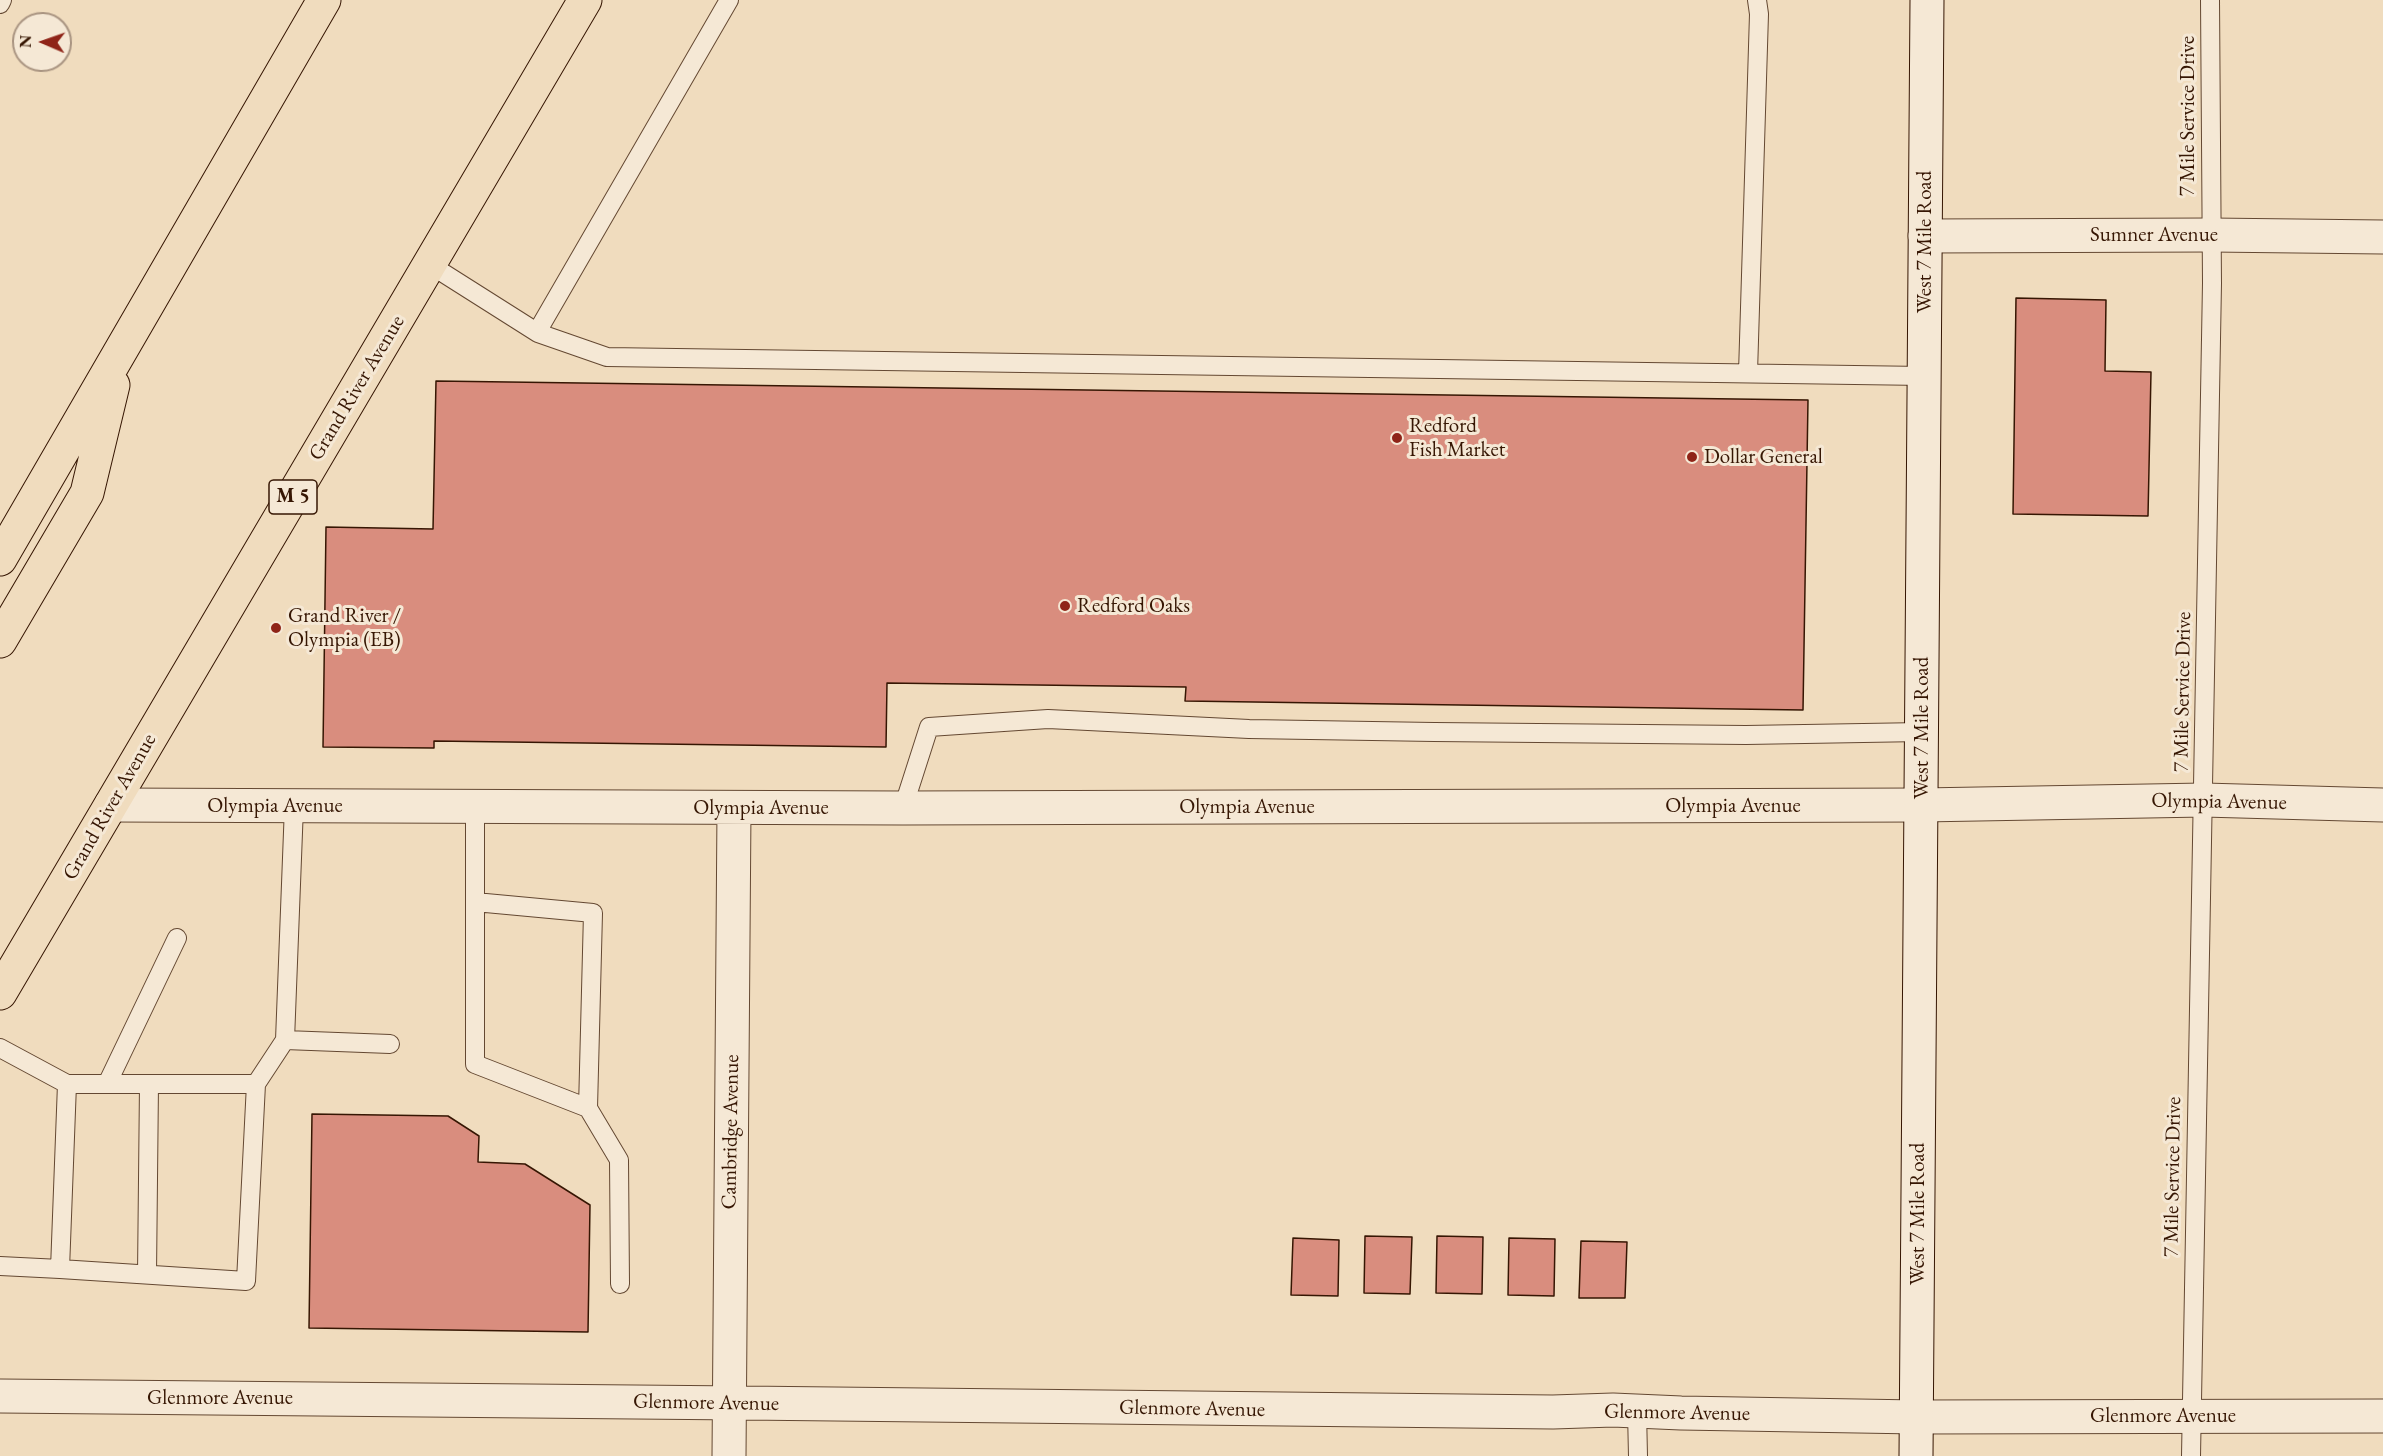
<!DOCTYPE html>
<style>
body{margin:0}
#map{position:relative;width:2383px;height:1456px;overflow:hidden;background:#f0dcbe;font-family:"EB Garamond",serif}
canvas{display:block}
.north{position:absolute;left:12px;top:12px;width:60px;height:60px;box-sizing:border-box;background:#f5e8d5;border:2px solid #a99481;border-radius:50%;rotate:272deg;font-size:16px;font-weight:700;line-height:24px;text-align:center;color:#361603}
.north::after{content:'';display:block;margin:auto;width:21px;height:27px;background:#8f2418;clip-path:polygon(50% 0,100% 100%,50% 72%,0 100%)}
</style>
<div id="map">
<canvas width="2383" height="1456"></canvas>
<div class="north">N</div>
</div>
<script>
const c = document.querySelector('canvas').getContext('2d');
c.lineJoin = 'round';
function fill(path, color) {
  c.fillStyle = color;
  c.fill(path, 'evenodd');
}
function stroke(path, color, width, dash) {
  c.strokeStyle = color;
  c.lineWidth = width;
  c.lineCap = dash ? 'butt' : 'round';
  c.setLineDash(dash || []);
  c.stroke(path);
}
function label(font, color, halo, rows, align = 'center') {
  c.font = font + ' "EB Garamond",serif';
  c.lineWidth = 6;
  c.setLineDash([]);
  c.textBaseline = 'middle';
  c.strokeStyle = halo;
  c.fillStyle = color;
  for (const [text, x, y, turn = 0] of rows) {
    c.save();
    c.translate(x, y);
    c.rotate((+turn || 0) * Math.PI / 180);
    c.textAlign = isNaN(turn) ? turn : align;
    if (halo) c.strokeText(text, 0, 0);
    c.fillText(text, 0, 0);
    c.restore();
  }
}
const building = new Path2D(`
 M2016,298L2106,300L2105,371L2151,372L2148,516L2013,514Z
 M436,381L1808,400L1803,710L1185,701L1186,687L887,683L886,747L434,741V748L323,747L326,527L433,529Z
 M312,1114L448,1116L479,1136L478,1162L525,1164L590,1205L588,1332L309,1328Z
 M1365,1236L1412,1237L1410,1294L1364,1293Z
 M1437,1236L1483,1237L1482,1294L1436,1293Z
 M1293,1238L1339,1240L1338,1296L1291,1295Z
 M1509,1238L1555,1239L1554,1296L1508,1295Z
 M1581,1241L1627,1242L1625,1298H1579Z`);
const service = new Path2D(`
 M0,4L2,0
 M429,264L538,333L607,357L1924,376
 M537,332L729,0
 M1748,373L1759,14L1757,0
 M903,808L929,727L1048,719L1249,729L1434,732L1746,735L1922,732
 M475,902L593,913L588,1108L475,1064V807
 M285,1040L390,1044
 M0,1048L67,1084H256L285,1040L294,806
 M67,1084L60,1269L246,1281L256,1084
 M107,1084L177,938
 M588,1108L619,1160L620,1284
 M0,1266L60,1269
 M147,1274L149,1084
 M1637,1411L1638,1456
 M2191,1456L2212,283L2210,0`);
const minor = new Path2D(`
 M1925,236L2211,235L2383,237
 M111,805L903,808L1922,805L2204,800L2383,805
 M0,1396C518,1399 1035,1407 1553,1412L1613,1410L1681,1413L1917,1417L2383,1416
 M729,1456L734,809`);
const secondary = new Path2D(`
 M1916,1456L1927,0`);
const primary = new Path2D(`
 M0,559L324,0
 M0,641L87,493L113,385
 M0,993L585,0`);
const markers = [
 [1397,438,6,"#8f2418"],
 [1692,457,6,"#8f2418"],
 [1065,606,6,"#8f2418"],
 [276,628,6,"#8f2418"]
];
const shields = [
 [293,497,48]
];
const shieldNames = [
 ["M 5",293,497]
];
const streetNames = [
 ["7 Mile Service Drive",2188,116,-90],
 ["Sumner Avenue",2154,235],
 ["West 7 Mile Road",1925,242,-90],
 ["Grand River Avenue",357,388,-59],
 ["7 Mile Service Drive",2183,692,-89],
 ["West 7 Mile Road",1922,728,-90],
 ["Olympia Avenue",2219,802,1],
 ["Olympia Avenue",275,806],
 ["Olympia Avenue",1733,806],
 ["Grand River Avenue",110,807,-60],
 ["Olympia Avenue",1247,807],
 ["Olympia Avenue",761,808],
 ["Cambridge Avenue",731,1132,-89],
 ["7 Mile Service Drive",2173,1177,-89],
 ["West 7 Mile Road",1918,1214,-90],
 ["Glenmore Avenue",220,1398],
 ["Glenmore Avenue",706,1403,1],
 ["Glenmore Avenue",1192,1409,1],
 ["Glenmore Avenue",1677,1413,1],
 ["Glenmore Avenue",2163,1416]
];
const poiNames = [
 ["Redford",1409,426],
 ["Fish Market",1409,450],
 ["Dollar General",1704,457],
 ["Redford Oaks",1077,606],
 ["Grand River /",288,616],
 ["Olympia (EB)",288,640]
];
fill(building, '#d98d7e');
stroke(building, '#361603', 1.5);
stroke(service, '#644832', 20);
stroke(minor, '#644832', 35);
stroke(secondary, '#361603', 35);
stroke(primary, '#361603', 35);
stroke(service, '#f5e8d5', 18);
stroke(minor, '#f5e8d5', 33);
stroke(secondary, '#f5e8d5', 33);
stroke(primary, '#f0dcbe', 33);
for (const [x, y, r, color] of markers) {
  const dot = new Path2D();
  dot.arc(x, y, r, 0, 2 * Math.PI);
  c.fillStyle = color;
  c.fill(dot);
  stroke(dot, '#f5e8d5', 2);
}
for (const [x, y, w] of shields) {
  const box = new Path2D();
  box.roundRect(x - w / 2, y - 17, w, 34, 4.5);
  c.fillStyle = '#f5e8d5';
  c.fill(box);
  stroke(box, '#361603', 1.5);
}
label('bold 20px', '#361603', null, shieldNames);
label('21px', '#361603', '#f5e8d5', streetNames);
label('21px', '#361603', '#f5e8d5', poiNames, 'left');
</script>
